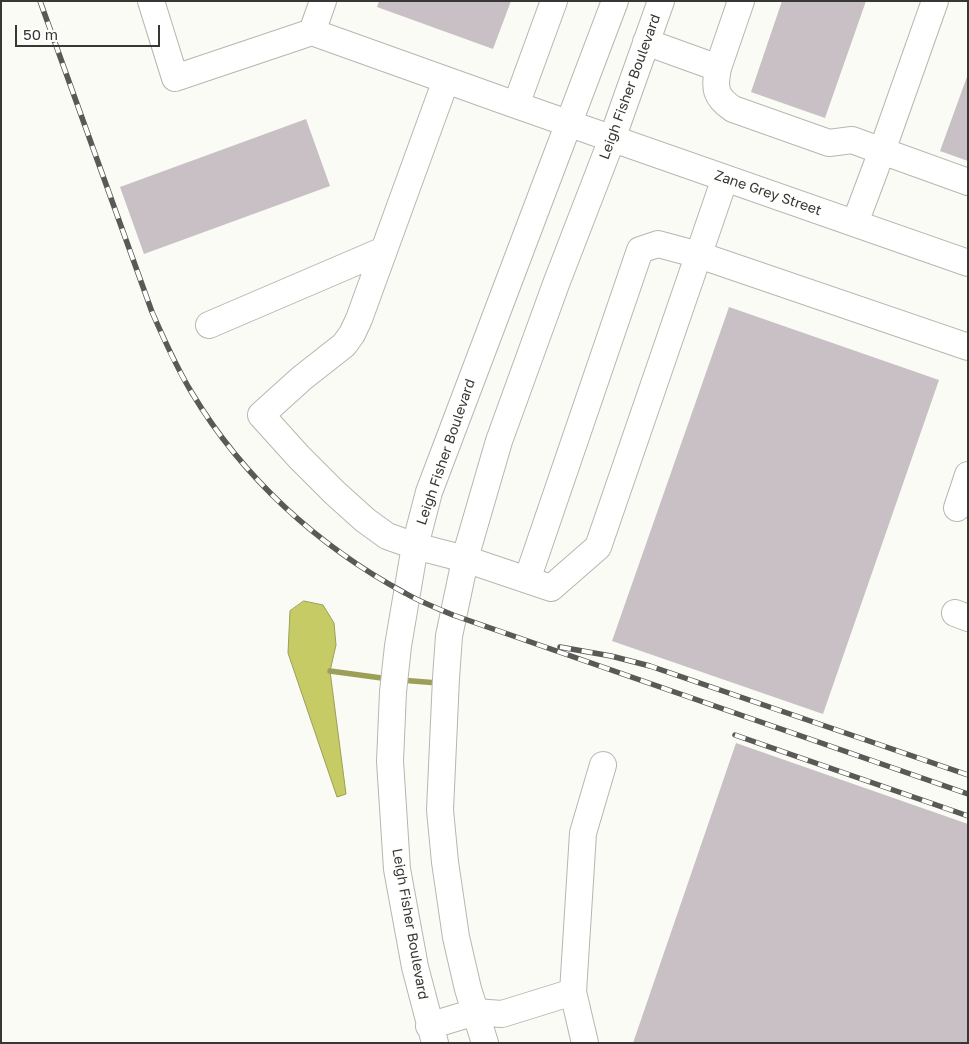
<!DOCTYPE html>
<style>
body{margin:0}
#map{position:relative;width:969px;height:1044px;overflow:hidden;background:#fafbf4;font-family:"Golos Text",sans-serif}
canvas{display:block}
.frame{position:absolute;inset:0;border:2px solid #373734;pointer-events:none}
.scale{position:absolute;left:15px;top:25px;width:145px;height:22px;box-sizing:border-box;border:2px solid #373734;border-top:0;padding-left:6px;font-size:15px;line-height:18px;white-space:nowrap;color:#373734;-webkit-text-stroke:4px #fffffe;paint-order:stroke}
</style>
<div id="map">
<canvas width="969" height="1044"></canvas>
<div class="frame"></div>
<div class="scale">50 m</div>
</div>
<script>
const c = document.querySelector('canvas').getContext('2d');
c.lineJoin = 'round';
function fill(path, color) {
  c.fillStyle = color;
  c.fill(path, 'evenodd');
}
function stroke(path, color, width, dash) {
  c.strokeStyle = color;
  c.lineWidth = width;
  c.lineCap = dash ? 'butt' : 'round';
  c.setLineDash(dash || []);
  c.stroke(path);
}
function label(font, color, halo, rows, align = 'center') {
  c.font = font + ' "Golos Text",sans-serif';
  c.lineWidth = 4.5;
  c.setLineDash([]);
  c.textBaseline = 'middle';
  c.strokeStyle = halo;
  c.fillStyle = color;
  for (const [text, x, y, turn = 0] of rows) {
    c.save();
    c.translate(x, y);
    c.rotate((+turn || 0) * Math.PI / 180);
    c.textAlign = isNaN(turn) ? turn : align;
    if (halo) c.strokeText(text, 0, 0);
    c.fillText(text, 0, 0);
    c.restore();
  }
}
const water = new Path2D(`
 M304,601L323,605L334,623L336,645L330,671L346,794L337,797L288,653L290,611Z`);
const stream = new Path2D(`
 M330,671L389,679
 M400,680L438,683`);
const building = new Path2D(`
 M379,1H511L493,49L377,7Z
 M782,1H866L825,118L751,92Z
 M968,74V161L940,151Z
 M306,119L330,186L144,254L120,187Z
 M729,307L939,380L823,714L612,641Z
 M736,743L968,824V1043H633Z`);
const minor = new Path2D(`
 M151,1L175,78L312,32L516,105
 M554,1L516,105L968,263
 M741,1L718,68C714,88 715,97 733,109L829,143L852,140L882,151L935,1
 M312,32L323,1
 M646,42L718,68
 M446,80L359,319L352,334L344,345L302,378L261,415L299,457L335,493L365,520L387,536L415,546L465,559L551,588L598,547L725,178
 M855,223L882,151L968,182
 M209,325L384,250
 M957,508L968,475
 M527,580L640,250L658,244L699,255L968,347
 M955,613L968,618
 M573,992L585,1043
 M429,1026L475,1012L502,1014L573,992L583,833L603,765
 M435,1043L415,967L397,869L390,761L393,692L398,646L415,546L429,492L615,1
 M485,1043L468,989L456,937L445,862L440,810L446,678L449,636L467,551L499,441L556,284L612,139L661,1`);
const rail = new Path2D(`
 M40,1L152,312C164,339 176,367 192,393C243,478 318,546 405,593C420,602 437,608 453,615L968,794
 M560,647L611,656L650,666L968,775
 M735,735L968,816`);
const streetNames = [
 ["Leigh Fisher Boulevard",630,87,-70],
 ["Zane Grey Street",768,193,19],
 ["Leigh Fisher Boulevard",446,452,-71],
 ["Leigh Fisher Boulevard",410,924,80]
];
fill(water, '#c6cb66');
stroke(water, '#9b9f57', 1);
stroke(stream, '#9b9f57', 5.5);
fill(building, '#c8c0c5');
stroke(minor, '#b6b7b0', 28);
stroke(minor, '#fff', 26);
stroke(rail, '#595955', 5.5);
stroke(rail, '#fffffe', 4, [11]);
label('14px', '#373734', '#fffffe', streetNames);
</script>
